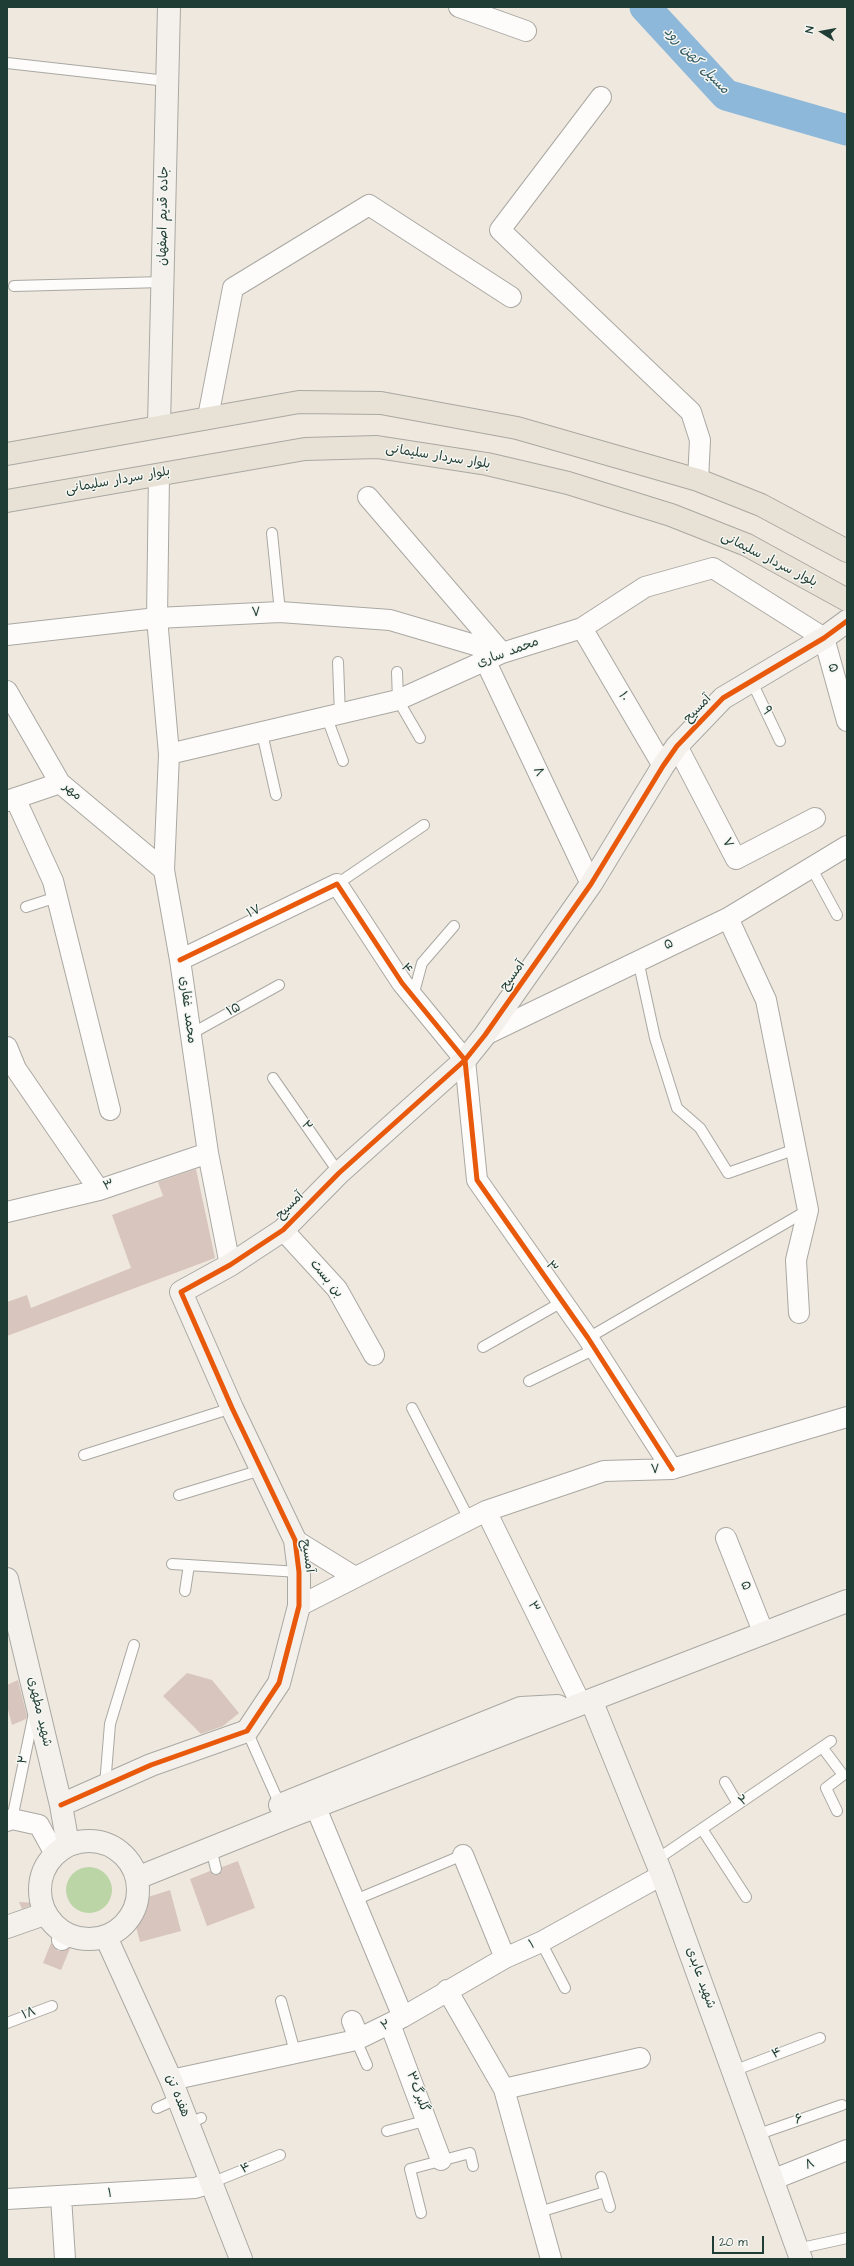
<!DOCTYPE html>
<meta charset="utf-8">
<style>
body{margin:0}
#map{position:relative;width:854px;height:2266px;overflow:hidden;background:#efe8df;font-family:"Architects Daughter",sans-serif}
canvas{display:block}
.frame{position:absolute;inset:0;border:8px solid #1f3d34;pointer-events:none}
.north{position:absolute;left:802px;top:12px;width:40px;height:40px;-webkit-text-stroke:3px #f6f6f2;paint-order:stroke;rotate:281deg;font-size:11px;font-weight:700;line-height:16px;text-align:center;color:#1f3d34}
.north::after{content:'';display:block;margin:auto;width:14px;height:18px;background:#1f3d34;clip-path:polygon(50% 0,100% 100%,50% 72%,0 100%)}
.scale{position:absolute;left:712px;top:2236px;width:52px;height:18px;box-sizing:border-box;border:2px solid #1f3d34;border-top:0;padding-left:5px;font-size:12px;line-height:14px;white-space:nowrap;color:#1f3d34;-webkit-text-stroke:3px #f6f6f2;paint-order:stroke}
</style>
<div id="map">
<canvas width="854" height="2266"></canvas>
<div class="frame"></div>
<div class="north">N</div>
<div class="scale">20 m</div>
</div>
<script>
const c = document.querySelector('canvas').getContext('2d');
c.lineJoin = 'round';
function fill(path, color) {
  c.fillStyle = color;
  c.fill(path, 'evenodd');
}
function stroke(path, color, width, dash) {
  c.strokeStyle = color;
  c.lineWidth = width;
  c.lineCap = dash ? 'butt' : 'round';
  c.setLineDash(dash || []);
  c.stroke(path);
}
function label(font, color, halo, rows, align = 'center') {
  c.font = font + ' "Architects Daughter","Playpen Sans Arabic",sans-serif';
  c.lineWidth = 3;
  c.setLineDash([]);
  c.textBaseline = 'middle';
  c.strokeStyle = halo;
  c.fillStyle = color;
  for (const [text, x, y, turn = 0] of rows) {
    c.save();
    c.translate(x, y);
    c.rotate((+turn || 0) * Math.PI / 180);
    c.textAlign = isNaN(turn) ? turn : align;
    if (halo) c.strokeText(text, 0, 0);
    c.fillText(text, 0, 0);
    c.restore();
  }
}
const green = new Path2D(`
 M66 1890a23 23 0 1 1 46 0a23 23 0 1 1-46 0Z`);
const river = new Path2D(`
 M645,7L726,95L847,130`);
const building = new Path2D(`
 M196,1169L215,1258L7,1336V1302L27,1295L31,1308L131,1268L112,1215L163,1196L158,1182Z
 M187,1673L212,1680L239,1713L223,1726L201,1734L163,1696Z
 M18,1680L27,1716L26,1719L12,1725L7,1706V1685Z
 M238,1861L255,1908L207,1926L190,1879L210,1871L214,1875H218L222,1871V1867Z
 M170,1890L181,1931L140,1942L136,1927L137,1917L144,1914V1908L141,1905L145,1898Z
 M19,1902L37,1903L22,1909Z
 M51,1943L58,1951H64L71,1946L61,1970L43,1963Z`);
const lane = new Path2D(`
 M7,63L167,81
 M14,286L163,282
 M272,533L280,612
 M338,662L340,716
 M397,672L398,700L420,738
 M752,682L780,741
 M327,718L343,761
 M262,733L276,795
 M811,867L837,915
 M337,884L424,825
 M26,907L57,897
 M638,960L655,1038L677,1108L700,1128L728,1173L796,1149
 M413,996L422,963L454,926
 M189,1035L279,985
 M273,1078L339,1173
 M588,1338L808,1210
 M483,1347L562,1302
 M529,1381L595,1349
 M412,1408L469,1519
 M84,1455L232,1408
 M179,1495L261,1470
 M172,1564L299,1572
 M185,1591L189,1565
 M247,1731L280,1805
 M822,1747L843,1775L826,1788L837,1811
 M725,1782L738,1804
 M105,1785L110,1724L134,1645
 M12,1819L34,1713
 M702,1829L746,1897
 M211,1848L216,1869
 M656,1860L831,1741
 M355,1900L463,1855
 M135,1909L138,1911
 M541,1942L565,1988
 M281,2001L295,2052
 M7,2023L52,2006
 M356,2040L367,2065
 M733,2071L820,2038
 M157,2108L179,2098
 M188,2124L201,2118
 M387,2131L428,2120
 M756,2135L842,2105
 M601,2177L610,2207
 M211,2183L280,2155
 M421,2213L410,2169L470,2153L473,2166
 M536,2213L605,2192
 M797,2249L847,2238`);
const street = new Path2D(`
 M459,7L526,31
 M601,97L500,230L691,412L700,440L698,480
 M208,417L233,288L369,205L511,297
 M159,474L157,618L169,754L164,870L180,960L208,1153L230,1265
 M368,497L502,653
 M582,628L663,766
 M7,635L157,618L280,612L390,620L502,653
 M485,660L591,884
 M7,691L60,783L164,870
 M677,746L736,859L815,818
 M169,754L398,700L502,653L582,628L645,587L713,568L824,638L847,721
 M15,798L53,881L110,1110
 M7,801L60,783
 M728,918L766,1000L808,1210L796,1260L799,1313
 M180,960L337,884L402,983L465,1060L477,1180L588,1338L672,1469
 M485,1035L728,918L847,846
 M7,1047L16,1069L99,1190
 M7,1212L99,1190L208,1153
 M283,1230L337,1289L374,1355
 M486,1511L581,1704
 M726,1538L764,1634
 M295,1540L355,1577
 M299,1606L486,1511L604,1471L672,1469L847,1417
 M316,1808L403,2017
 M7,1821L12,1819L39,1825L55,1854
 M463,1855L505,1958
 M62,1940L65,1933
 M447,1990L504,2089L551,2259
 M352,2021L359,2038
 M390,2024L441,2160
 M171,2080L356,2040L403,2017L505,1958L541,1942L662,1875
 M504,2089L640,2058
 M772,2180L847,2150
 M61,2197L65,2259
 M7,2199L195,2188L211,2183`);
const secondary = new Path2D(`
 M159,425L169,7
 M7,1579L61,1805L68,1845
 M591,1700L662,1875L801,2259
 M61,1805L151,1765L247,1731L279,1683L299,1606V1572L295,1540L232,1408L181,1292L230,1265L283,1230L339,1173L465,1060L485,1035L591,884L663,766L677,746L723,698L824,638L847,621
 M280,1805L521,1708L558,1706
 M40 1890a49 49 0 1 1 98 0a49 49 0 1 1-98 0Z
 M137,1878L286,1818L847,1601
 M7,1927L44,1914
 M106,1937L171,2080L241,2259`);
const highway = new Path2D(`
 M7,454L299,402L381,403L517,428L698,480L761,505L847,551
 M7,501L305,449L377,447L487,464L568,483L671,515L747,545L847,600`);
const cycleway = new Path2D(`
 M180,960L337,884L402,983L465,1060L477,1180L588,1338L672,1469
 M61,1805L151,1765L247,1731L279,1683L299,1606V1572L295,1540L232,1408L181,1292L230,1265L283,1230L339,1173L465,1060L485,1035L591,884L663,766L677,746L723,698L824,638L847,621`);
const streetNames = [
 ["جاده قدیم اصفهان",164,216,-89],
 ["بلوار سردار سلیمانی",438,457,9],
 ["بلوار سردار سلیمانی",118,481,-10],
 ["بلوار سردار سلیمانی",769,560,27],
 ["۷",256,613,-3],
 ["محمد ساری",508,653,-20],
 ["۵",832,668,74],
 ["۱۰",623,697,60],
 ["آمسیح",698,709,-46],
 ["۹",766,711,64],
 ["۸",538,772,65],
 ["مهر",72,792,41],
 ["۷",727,843,63],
 ["۱۷",254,912,-26],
 ["۵",669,945,-25],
 ["۴",406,969,56],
 ["آمسیح",513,976,-55],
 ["محمد غفاری",187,1010,83],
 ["۱۵",234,1010,-29],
 ["۲",306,1126,55],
 ["۳",109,1186,-19],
 ["آمسیح",290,1206,-45],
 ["۳",551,1267,55],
 ["بن بست",326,1279,51],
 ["۷",655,1470,-2],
 ["آمسیح",307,1556,82],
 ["۵",745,1586,68],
 ["۳",533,1607,64],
 ["شهید مطهری",39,1712,77],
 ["۲",24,1760,-78],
 ["۲",744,1801,-34],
 ["۱",532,1945,-25],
 ["شهید عابدی",700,1978,70],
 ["۱۸",29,2014,-21],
 ["۲",386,2026,-26],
 ["۴",777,2054,-21],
 ["گلبرگ۳",417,2092,69],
 ["هفده تن",177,2096,68],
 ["۶",799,2120,-19],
 ["۸",810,2165,-22],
 ["۴",246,2169,-22],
 ["۱",110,2194,-4]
];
const waterNames = [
 ["مسیل کهن رود",696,61,46]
];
fill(green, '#bcd5a6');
stroke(river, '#8db8d9', 31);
fill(building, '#d8c5bd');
stroke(lane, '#a9a8a2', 12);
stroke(street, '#a9a8a2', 22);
stroke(secondary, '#a9a8a2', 24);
stroke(highway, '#a9a8a2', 24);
stroke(lane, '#fdfcfa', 10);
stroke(street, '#fdfcfa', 20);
stroke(secondary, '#f4f1ec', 22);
stroke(highway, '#e8e2d6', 22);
stroke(cycleway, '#e8590c', 5);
label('13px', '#1f3d34', '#f6f6f2', streetNames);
label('italic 14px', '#335c65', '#f6f6f2', waterNames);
</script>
